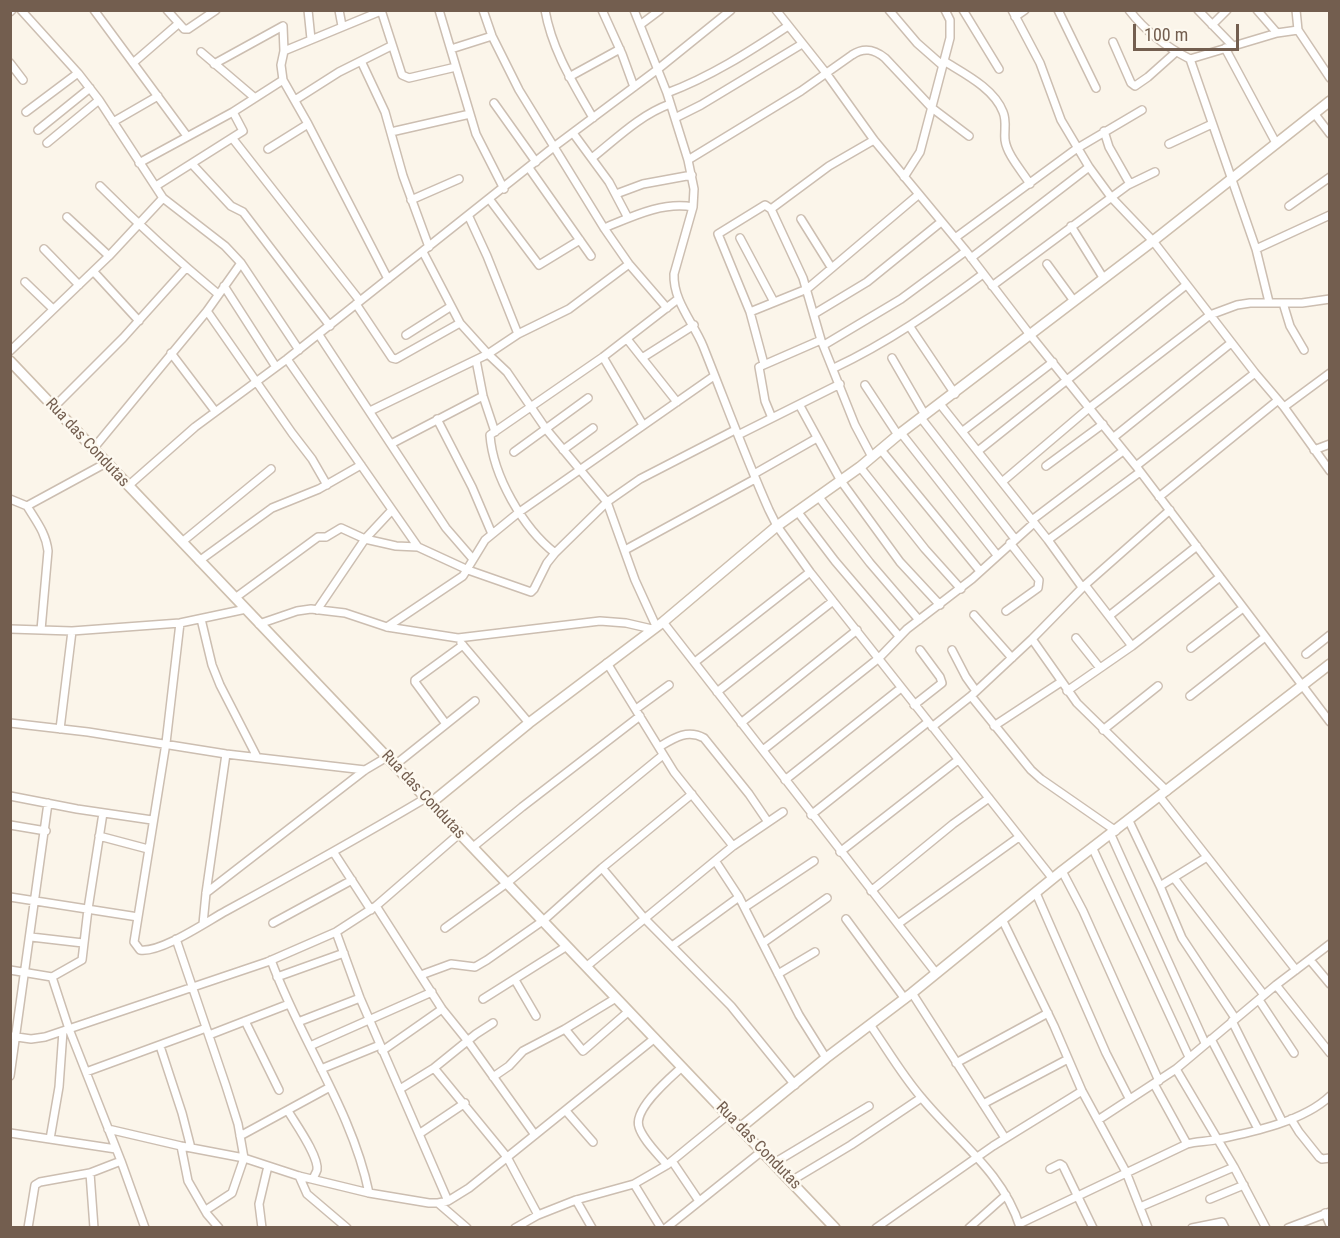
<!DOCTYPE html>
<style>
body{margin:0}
#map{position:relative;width:1340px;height:1238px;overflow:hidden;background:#fbf5ea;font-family:"Roboto Condensed",sans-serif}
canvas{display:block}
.frame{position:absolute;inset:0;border:12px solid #735e4f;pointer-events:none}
.scale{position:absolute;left:1133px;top:24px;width:106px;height:27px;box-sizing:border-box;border:3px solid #735e4f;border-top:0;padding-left:8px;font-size:18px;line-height:21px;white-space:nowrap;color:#735e4f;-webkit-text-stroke:4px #fdf9f0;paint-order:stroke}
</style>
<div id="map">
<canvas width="1340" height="1238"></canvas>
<div class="frame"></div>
<div class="scale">100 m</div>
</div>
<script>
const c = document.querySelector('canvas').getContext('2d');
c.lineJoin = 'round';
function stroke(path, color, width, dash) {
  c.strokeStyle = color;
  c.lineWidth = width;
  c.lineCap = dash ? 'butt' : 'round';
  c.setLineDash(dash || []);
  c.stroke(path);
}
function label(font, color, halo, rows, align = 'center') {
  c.font = font + ' "Roboto Condensed",sans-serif';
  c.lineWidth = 5;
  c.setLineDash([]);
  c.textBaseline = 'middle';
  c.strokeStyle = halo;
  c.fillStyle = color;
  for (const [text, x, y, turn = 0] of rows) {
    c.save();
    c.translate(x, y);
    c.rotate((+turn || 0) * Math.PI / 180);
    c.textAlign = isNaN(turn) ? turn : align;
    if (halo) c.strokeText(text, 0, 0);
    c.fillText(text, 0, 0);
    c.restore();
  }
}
const street = new Path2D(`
 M21,10L78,73L99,100L163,198L225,246L241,263L299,350
 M94,10L187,136
 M167,10L184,29H188L216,10
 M308,10L311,39
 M339,10L342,26
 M381,10L402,75L409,78L456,67
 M439,10L476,134L504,189
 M483,10L492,36L519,90L604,228L629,264L667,308
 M545,10C552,50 573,83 593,118
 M602,10L622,54L634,87
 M634,10L667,93L688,160L694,189L693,207L674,274C673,301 693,322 703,346C725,401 745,456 769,510L777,526L810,572L1053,879
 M776,10L826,73L874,140L966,251L1031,336L1136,466L1330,722
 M889,10L917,43L942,65
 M963,10L999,69
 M1012,10L1040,63L1061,120L1089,167L1111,197L1153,241L1255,373L1284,407L1330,471
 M1058,10L1096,88
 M1129,10C1146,32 1166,47 1190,59L1277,33
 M1198,10L1232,45
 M1257,10L1277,33L1298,30L1330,78
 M1296,10L1298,30
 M10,12L12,10
 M1015,17L1025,10
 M640,25L660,10
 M1212,25L1227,10
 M1113,42L1131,83L1135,86L1148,77L1176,52
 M1225,48L1276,143
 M451,49L492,36
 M284,51L381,11
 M201,52L255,98
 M1190,59L1256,249L1269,302
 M361,61L385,112L403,176L429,247
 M944,61C963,73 994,88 1003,112C1007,121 1004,130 1005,140C1007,155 1022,171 1030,184
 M10,63L23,80
 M133,63L178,24
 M214,64L283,26L284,51L281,65L283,80L308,124L388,279
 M569,77L620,49
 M667,93C710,77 749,52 788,26
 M295,100L339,72L391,46
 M494,103L536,162
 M26,112L78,73
 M1314,113L1330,134
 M675,118L701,105L802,44
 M113,122L158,96
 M38,130L90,88
 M1104,131L1109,147L1130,184
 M391,132L470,114
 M573,133L609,182L628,218
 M233,139L360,301
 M47,143L99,100
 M1169,144L1212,124
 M268,149L308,124
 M592,158C617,138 640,115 670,104
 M688,160L801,91L852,55C864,47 874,49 885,58L932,108L969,136
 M139,163L233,112L283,80
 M192,164L231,206L243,212L330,326
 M529,168L591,256
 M904,177L920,152L950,38V20L945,10
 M100,186C138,224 177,260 218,294
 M156,186L243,131L233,112
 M616,194L643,184L692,175
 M411,200L459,179
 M490,200L539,265L580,240
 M1289,206L1330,177
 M771,209L829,166L874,140
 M67,217L109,256
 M801,219L831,267
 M1071,226L1104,279
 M604,228C631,217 663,201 693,207
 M740,238L774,302
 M955,238L1076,149L1142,110
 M44,249L79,285
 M1256,249L1330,215
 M423,252L460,323L488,354L507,372L546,429L607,502L635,580L656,626
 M971,258L1089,167
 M1047,264L1074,301
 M94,272L139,321
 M25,282L53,309
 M224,286L276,367
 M992,286L1128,185L1155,172
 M1283,303L1290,326L1304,350
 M356,304L392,358L396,359L460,323
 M207,311L292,433L312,459L327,485
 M750,312L807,289L918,195
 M814,314L867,282L941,222
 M910,327L955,394
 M518,334L569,309L629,264
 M319,335L446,528L472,558
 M406,335L450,307
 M627,339L677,402
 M824,345L901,299L966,251
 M10,351L109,256L163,198
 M171,353L215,411
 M603,357L643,425
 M642,358L694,325
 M892,358L925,415
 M287,359L418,547L468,570L531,592L534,589L547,563L555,553L607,502L640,479L735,430
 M476,360L483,396L495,432
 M764,364L750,312L718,234L765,205L771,209L803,278L821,340L855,425L872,457
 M834,368C887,343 935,310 983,274
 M865,385L898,435
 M940,404L1048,540L1082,587
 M800,406L841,481L900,562L940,605
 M54,407L123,338L186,268
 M1284,407L1330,373
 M370,411L488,354L518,334L487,256L469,217
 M772,418L765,401L759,367L821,340
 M921,418L1015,539
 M437,419L472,487L492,534
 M963,431L1053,362
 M901,433L997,555
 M738,435L840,384
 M1114,437L1231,343
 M391,444L483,396
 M93,449L207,311L241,263
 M563,450L593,428
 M881,450L980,571
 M1314,450L1330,444
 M978,451L1186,285
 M514,452L588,398
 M1046,466L1103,424
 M1136,466L1255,373
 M860,467L925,549L961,589
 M754,474L817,438
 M1002,482L1089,408L1210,315L1237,305L1250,303H1302L1330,299
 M128,486L195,427L287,359L555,146L658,69L731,10
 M818,496L870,563L919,620
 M1159,497L1277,401
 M10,499L27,506L106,463
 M27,506C36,521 46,533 48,551L41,630
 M797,511L835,561L899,636
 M1032,520L1123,451
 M1048,540L1140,472
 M182,542L271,469
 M625,550L755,479
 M555,553C523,528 493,476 490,435L603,357L678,299
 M199,561L272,508L319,489L361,465
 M1085,585L1132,646
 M235,598L318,537H326L341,528L365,539L396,546L418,547
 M317,610L365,539L392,510
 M1006,611L1038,588L1039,580L1010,543
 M974,615L1012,658
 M1109,616L1197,546
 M201,619L212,665L220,685L257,757
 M663,622L936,973
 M180,623L166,743L134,942L140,950C161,953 206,922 226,911C294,874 360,837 426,798
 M259,624L297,611L311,609L345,613L387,627L458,638L600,621L626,623L652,629
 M387,627L463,576L485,540L518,513L714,376
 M10,629L72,631L180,623L246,609
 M1076,638L1100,668
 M1032,639L1077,703L1167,791
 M461,643L529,723
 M1191,648L1243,608
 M952,650L966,677L976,691
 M1306,654L1330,635
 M695,662L810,572
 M607,663L674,772L733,846
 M1067,691L1132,646L1220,577
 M717,692L833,601
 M971,696L1031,770L1041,779L1116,831
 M1190,696L1265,637
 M914,705L942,683L940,677L920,650
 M636,709L669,685
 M10,723L88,732L226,754L365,770
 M741,723L857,630
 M446,724L415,682V680L463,645
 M994,726L1061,682
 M932,727L971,696L1032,639L1085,585L1170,510
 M60,729L72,631
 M1103,730L1158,686
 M659,747C674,738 687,729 704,738L749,794L768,822
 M763,750L879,658L907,629L972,579L1034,523
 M395,765L475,701
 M785,780L901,688
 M10,796L77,809L152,820
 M1160,797L1296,970
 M811,815L928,722
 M1129,821L1160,886L1182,938L1235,1018
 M10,825L46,831
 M1111,835L1205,1043
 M99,836L148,849
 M473,847L522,807L640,716
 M1093,849L1189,1057
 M840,852L958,760
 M334,853L371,910
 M716,862L739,897L799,1015L826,1058
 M602,868L645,919L731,1006L795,1085
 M1062,871L1083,911L1159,1081
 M1174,878L1264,995
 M1160,886L1207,857
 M871,891L953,824L989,798
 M206,893L365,770L387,757
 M1036,893L1106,1053L1129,1098
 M10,897L138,917
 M376,906L442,1009L467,1040L535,1135
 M745,907L814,861
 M846,919L905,999
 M1002,919L1054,1026L1082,1091L1126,1172L1148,1228
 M273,923L352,880
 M203,924L206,893L226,754
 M898,924L1019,837
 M445,928L507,883L663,755
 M336,932L360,998L448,1201L438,1203
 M31,937L83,943
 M176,939L226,1086L238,1124L244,1158L232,1193L206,1210
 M763,943L827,898
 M672,946L739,897
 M271,960C300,1040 352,1110 369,1193
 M1310,960L1330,984
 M587,966L733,846L783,812
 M10,970L52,977L69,1029L121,1161L145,1228
 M778,974L815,952
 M421,975L451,964L475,967L487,960L544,920L602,868L692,794
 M52,977L82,960L88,909L103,813
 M277,977L344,953
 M515,980L536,1016
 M1276,985L1330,1053
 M912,993L1005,1138
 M483,999L567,946
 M1259,1000L1294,1053
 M245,1021L279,1090
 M1232,1021L1282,1121
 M298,1022L360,998
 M871,1026C887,1049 902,1075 921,1097C956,1140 1003,1172 1020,1227
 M565,1029L583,1051L629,1011
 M209,1035L289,1004
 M10,1036L31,1039L45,1037L267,962L336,932L376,906L459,834
 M1211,1039L1258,1129
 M160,1046L182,1113L191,1148
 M310,1046L432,992
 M382,1051L442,1009
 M956,1063L1048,1013
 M434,1068L507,1157L538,1215
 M321,1069L380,1045
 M1176,1069L1234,1167L1266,1228
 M86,1072L206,1028
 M10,1076L48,803
 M493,1077L509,1066L523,1051L565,1029L616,998
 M1154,1084L1187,1144
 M400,1089L434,1068L476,1034L493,1023
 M983,1104L1068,1059
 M288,1111C295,1123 319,1156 317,1170C316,1173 314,1176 313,1179
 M566,1111L593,1142
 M1291,1119L1299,1132L1319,1157L1322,1159L1330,1158
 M1098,1120L1176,1069L1276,985L1330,944
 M108,1129L181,1146L244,1158L299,1176L369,1193L429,1203H438L467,1228
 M10,1133L116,1149
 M419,1134L465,1103
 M240,1136L330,1087
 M50,1139L59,1087L63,1031
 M181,1146L188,1181L207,1214L219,1228
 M672,1161L699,1201
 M774,1163L869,1106
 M667,1165C658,1154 643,1140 639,1127C633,1109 670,1078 682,1067
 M1050,1169L1060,1164L1063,1166L1093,1228
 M90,1173L94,1228
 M299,1176L307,1194L347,1228
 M791,1181L851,1145L921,1098
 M634,1184L661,1228
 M1210,1199L1244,1185
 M576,1200L592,1228
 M448,1201L469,1188L655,1038
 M1140,1207L1234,1167
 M1325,1213L1330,1225
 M1019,1224L1187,1144C1197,1141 1208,1142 1219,1139C1253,1132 1304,1121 1330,1096
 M28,1228L35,1185L40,1182L90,1173L121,1161
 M262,1228L259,1204L268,1166
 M515,1228L538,1215L576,1200L634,1184L667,1165L728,1115
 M666,1228L762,1151
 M876,1228L993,1146L1082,1091
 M969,1228L1006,1195
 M1192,1228L1222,1222L1225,1228
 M1288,1228L1330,1212`);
const secondary = new Path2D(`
 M10,361L835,1228
 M431,803L529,723L663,622L777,526L860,467L898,435L1153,241L1330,101
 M740,1128L826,1058L912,993L1062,871L1330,664`);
const streetNames = [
 ["Rua das Condutas",87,443,47],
 ["Rua das Condutas",423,795,47],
 ["Rua das Condutas",758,1146,46]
];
stroke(street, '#ccbeb1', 10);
stroke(secondary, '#cebfae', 12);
stroke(street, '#fff', 7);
stroke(secondary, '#fff', 9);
label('16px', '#735e4f', '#fdf9f0', streetNames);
</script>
